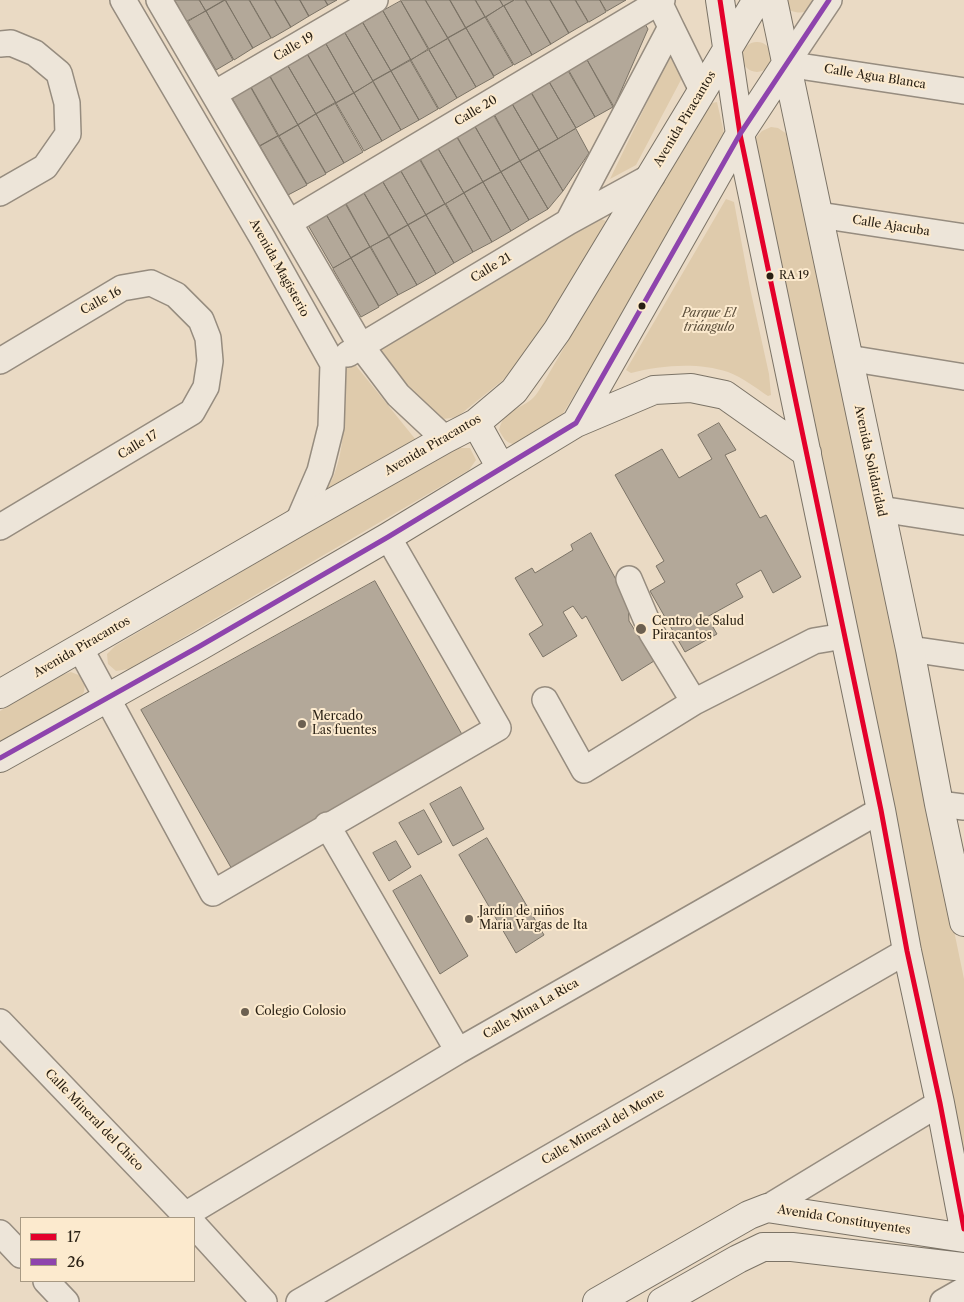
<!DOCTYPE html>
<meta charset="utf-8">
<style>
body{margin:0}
#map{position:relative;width:964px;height:1302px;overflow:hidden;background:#eadac4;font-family:"Libre Caslon Text",serif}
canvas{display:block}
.legend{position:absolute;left:20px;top:1217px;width:175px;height:65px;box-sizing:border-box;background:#fceace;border:1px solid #a79983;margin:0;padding:6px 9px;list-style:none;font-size:15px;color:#281f13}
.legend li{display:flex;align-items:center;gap:10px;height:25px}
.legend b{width:25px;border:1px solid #a79983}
</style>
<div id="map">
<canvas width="964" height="1302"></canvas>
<ul class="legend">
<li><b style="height:6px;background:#e4002b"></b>17</li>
<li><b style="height:6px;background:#8e44ad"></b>26</li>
</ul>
</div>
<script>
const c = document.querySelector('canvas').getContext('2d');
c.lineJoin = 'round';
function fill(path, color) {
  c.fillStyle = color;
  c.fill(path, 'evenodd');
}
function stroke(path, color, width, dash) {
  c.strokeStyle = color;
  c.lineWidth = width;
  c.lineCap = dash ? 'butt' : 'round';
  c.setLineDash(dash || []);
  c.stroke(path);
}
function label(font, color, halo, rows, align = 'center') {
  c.font = font + ' "Libre Caslon Text",serif';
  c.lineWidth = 4;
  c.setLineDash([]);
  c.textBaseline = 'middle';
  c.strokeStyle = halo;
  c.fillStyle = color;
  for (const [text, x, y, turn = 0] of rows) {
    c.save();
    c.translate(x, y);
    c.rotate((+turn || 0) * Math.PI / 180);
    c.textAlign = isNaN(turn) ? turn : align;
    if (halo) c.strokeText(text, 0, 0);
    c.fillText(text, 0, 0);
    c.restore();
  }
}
const green = new Path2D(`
 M784,0H819C808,11 805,16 789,10Z
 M742 57a15 15 0 1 1 30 0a15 15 0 1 1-30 0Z
 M671,53L683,76L636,165L610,179Z
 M717,102L726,142L564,412C556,423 527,445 513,444C506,443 502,436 499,430C505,407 520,411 534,397C537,394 539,390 541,387L707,104Z
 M771,127L778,128L790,136L964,979V1176L752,142L762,131Z
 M726,199L734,202L750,288L769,374L771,395L768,396C756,388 742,377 728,372C698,362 661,365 631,373L626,370Z
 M592,215L606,221L544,329L503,380L457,417L437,420L421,406L375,344Z
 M353,362L416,440L324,493C327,487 333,480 335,472C347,440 344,400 341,366Z
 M457,448H470L476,460L469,470L129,669L116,671L108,664L107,654L115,646L439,456Z
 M71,672L81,676L85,683L84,692L77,701L0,746V711L62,675Z`);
const building = new Path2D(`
 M175,0H199L206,11L187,21Z
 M200,0H225L206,11Z
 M225,0L253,48L234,60L206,11Z
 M226,0H249L271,38L253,48Z
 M250,0H275L291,27L272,38Z
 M275,0H300L309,16L291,27Z
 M300,0H325L328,5L309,16Z
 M325,0H337L328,5Z
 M402,0H425L448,38L429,49L401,1Z
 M426,0H450L466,28L448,38Z
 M450,0H475L485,17L466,28Z
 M476,0H500L503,6L486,17Z
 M500,0H514L504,6Z
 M515,0H525L551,44L532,55L504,6Z
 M526,0H550L569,33L551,44Z
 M550,0H575L588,22L569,33Z
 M576,0H600L606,12L589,22Z
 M600,0H626L607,11Z
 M401,1L428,49L411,60L383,11Z
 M504,6L532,55L514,65L486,17Z
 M206,11L233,60L216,70L188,22Z
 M383,11L411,60L391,71L363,23Z
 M485,17L513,65L494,76L466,28Z
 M363,23L391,71L373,81L345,33Z
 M645,24L648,29L614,107L586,58Z
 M466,28L494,77L476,87L448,38Z
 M345,33L373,81L354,93L326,44Z
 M448,39L476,87L457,98L429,50Z
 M326,44L354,93L336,103L307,54Z
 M429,50L457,98L439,109L411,60Z
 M308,55L336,103L316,114L288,66Z
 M586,58L613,107L595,117L568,69Z
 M410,60L438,109L419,120L391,71Z
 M288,66L316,114L298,125L270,76Z
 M567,69L595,117L576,128L548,80Z
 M391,71L419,120L401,130L373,81Z
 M270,77L298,125L279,136L251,87Z
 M548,80L576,128L558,139L530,90Z
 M373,82L401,130L382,141L354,93Z
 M251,88L278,136L260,146L232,98Z
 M530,91L558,139L539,150L511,102Z
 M354,93L382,141L364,151L336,103Z
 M511,102L539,150L520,161L493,112Z
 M335,103L363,152L344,163L316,114Z
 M492,112L520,161L501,172L473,123Z
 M316,114L344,163L326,173L298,125Z
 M473,123L501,172L483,182L455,133Z
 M298,125L326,174L307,184L279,136Z
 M576,129L589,153L563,191L539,150Z
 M455,134L483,182L464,193L436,145Z
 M278,136L307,185L288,195L260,146Z
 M436,145L464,193L445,204L418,155Z
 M539,150L563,191L548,209L520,161Z
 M417,155L445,204L426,215L398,166Z
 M520,161L548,209L529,220L501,172Z
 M398,166L426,215L408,225L380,177Z
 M501,172L529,220L511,231L483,182Z
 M380,177L408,225L389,236L361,188Z
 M483,182L511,231L492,242L464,193Z
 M361,188L389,237L370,247L343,198Z
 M464,193L492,242L473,252L446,204Z
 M342,198L370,247L351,258L323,209Z
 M445,204L473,252L454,263L426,215Z
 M323,209L351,258L333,268L305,220Z
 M426,215L454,263L436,274L408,225Z
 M408,225L436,274L417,285L389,236Z
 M389,237L417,285L398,295L371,247Z
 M370,247L398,295L379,306L351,258Z
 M351,258L379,307L361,317L333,269Z
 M719,423L736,450L725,455L760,518L766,515L801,577L773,593L761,570L736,584L743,597L707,617L717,634L685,652L650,591L665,582L656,566L664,561L615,475L662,449L679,478L712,459L698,435Z
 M591,533L628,602L629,621L654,661L622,681L586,616L582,619L573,606L563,612L577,636L543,657L529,634L543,625L515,578L532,568L535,573L573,550L571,545Z
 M375,581L464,738L233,871L141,710Z
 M461,787L484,829L453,846L430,804Z
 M424,810L442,842L418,855L399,823Z
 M487,838L544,935L516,953L459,855Z
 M396,841L411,867L389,881L373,853Z
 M421,875L468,956L440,974L393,891Z`);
const street = new Path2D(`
 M123,0L263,239L333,364L331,427L320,471L298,522
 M159,0L361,346L398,395L445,439
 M829,0L786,64L964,91
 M671,27L702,90
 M0,44L11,43L35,53L59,73L67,103L68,134L45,167L0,193
 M214,94L375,0
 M819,215L964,237
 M290,222L662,0
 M568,222L671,27L659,2
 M348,354L568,222L652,176
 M848,358L964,377
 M0,361L122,288L151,283L176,295L201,320L208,338L210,361L206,387L192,412L0,527
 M880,509L964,522
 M629,579L652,633L694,702
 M80,648L213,893L498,728L388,537
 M910,649L964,657
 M545,700L584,770L694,702L814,641L844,636
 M939,804L964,807
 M327,825L458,1051
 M0,1022L188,1218
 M767,1208L940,1103
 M185,1215L458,1051L881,810
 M194,1225L264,1302
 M0,1233L21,1255
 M46,1281L66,1302
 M299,1302L907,951
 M943,1302L964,1290`);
const secondary = new Path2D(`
 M720,0L740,134L881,810L907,951L940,1103L964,1229
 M773,0L910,649L939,804L964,922
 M476,423L501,468
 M576,423L654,390L691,388L725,395L807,453
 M0,694L298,522L445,439L476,423L514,391L557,331L757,0
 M0,758L200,646L388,537L576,423L740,134L786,64
 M597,1302L749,1215L767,1208L964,1238
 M662,1302L738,1259L763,1247H792L964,1267`);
const bus1 = new Path2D(`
 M720,0L740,134L881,810L907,951L940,1103L964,1229`);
const bus2 = new Path2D(`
 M0,758L200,646L388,537L576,423L740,134L829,0`);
const markers = [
 [770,276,4.5,"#281f13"],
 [642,306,4.5,"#281f13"],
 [641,629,6,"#6c6051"],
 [302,724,5,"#6c6051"],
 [469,919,5,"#6c6051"],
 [245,1012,5,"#6c6051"]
];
const busNames = [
 ["RA 19",779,276]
];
const streetNames = [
 ["Calle 19",294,47,-30],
 ["Calle Agua Blanca",875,77,9],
 ["Calle 20",476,111,-31],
 ["Avenida Piracantos",685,119,-59],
 ["Calle Ajacuba",891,226,9],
 ["Avenida Magisterio",279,268,61],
 ["Calle 21",491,268,-31],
 ["Calle 16",101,301,-29],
 ["Calle 17",138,445,-31],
 ["Avenida Piracantos",433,445,-30],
 ["Avenida Solidaridad",870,461,78],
 ["Avenida Piracantos",82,647,-30],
 ["Calle Mina La Rica",531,1009,-30],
 ["Calle Mineral del Chico",94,1120,46],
 ["Calle Mineral del Monte",603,1127,-30],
 ["Avenida Constituyentes",844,1220,9]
];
const parkNames = [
 ["Parque El",709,314],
 ["triángulo",709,328]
];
const poiNames = [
 ["Centro de Salud",652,622],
 ["Piracantos",652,636],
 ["Mercado",312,717],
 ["Las fuentes",312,731],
 ["Jardín de niños",479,912],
 ["Maria Vargas de Ita",479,926],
 ["Colegio Colosio",255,1012]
];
fill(green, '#dfcbac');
fill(building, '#b3a899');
stroke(building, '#7b7366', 1);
stroke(street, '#968c7f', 28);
stroke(secondary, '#7b7366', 30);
stroke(street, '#ede5d9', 25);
stroke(secondary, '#ede5d9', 28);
stroke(bus1, '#e4002b', 5);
stroke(bus2, '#8e44ad', 5);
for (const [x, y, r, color] of markers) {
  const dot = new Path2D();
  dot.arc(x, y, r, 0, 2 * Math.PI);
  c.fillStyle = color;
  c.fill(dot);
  stroke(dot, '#fceace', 2);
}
label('11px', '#281f13', '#fceace', busNames, 'left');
label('12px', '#281f13', '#fceace', streetNames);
label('italic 12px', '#5c4f3b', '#fceace', parkNames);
label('12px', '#281f13', '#fceace', poiNames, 'left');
</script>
